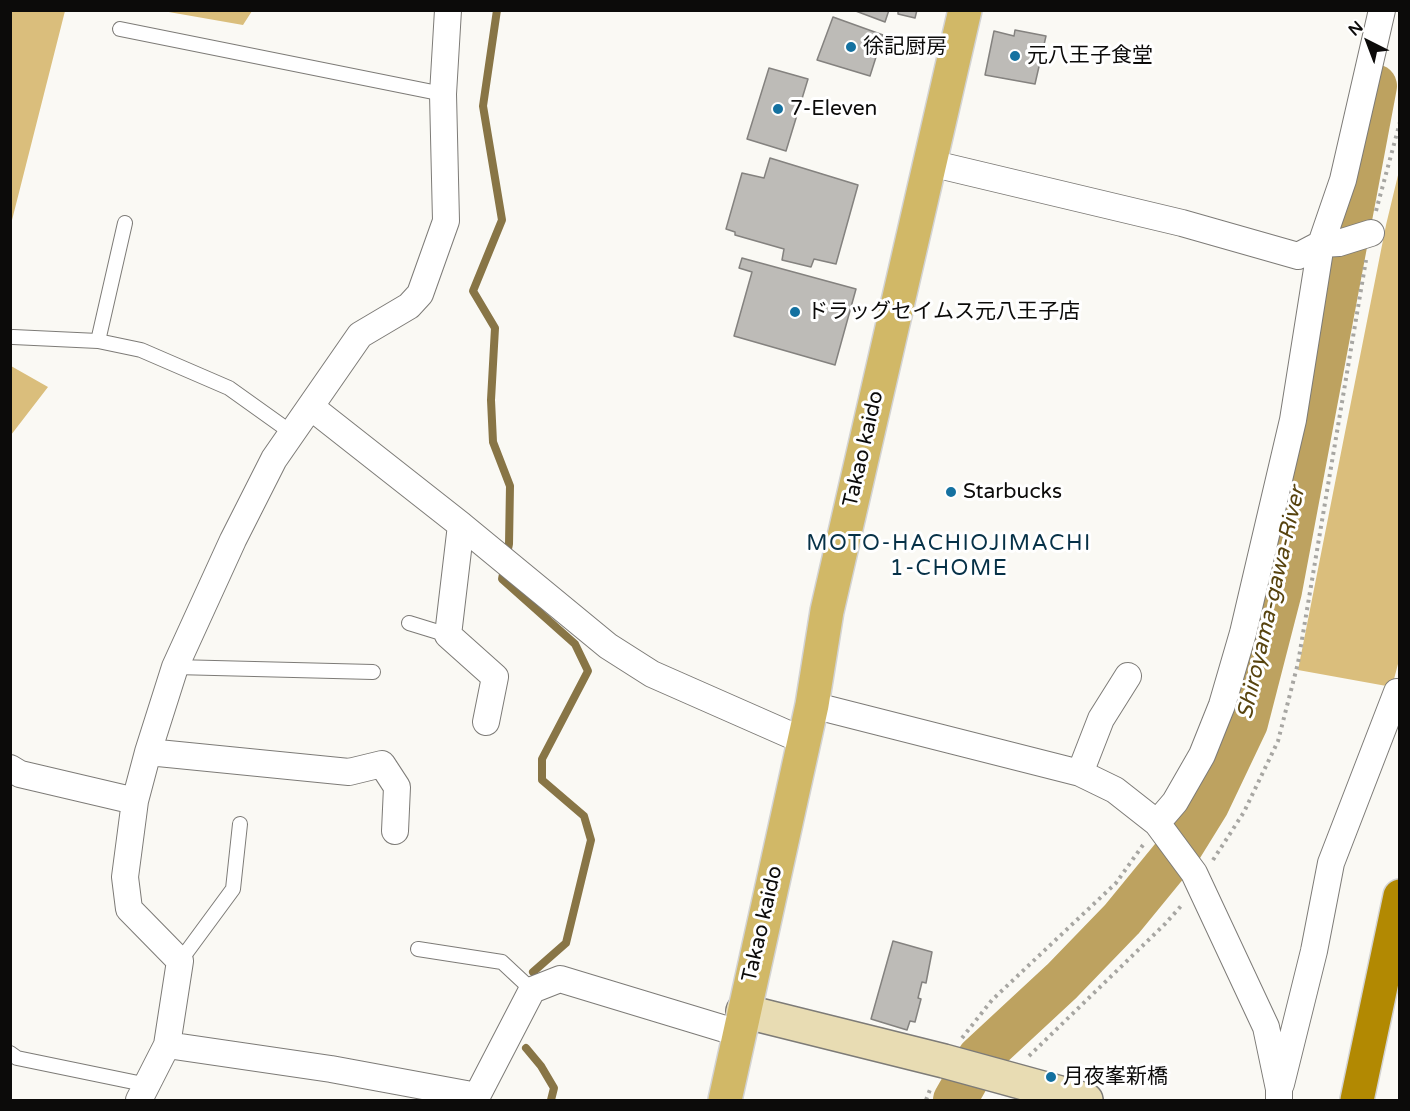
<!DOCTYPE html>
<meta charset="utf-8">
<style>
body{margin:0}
#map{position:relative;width:1410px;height:1111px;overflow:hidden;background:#faf9f4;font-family:"Varela Round",sans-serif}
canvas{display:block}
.frame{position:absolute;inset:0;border:12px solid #0c0b0a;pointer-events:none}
.north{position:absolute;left:1338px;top:12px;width:60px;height:60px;-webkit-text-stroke:4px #fff;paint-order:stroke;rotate:318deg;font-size:16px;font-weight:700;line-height:24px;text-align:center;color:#0c0b0a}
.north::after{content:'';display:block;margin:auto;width:21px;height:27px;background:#0c0b0a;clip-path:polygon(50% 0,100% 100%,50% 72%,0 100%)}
</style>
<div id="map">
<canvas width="1410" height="1111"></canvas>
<div class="frame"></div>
<div class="north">N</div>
</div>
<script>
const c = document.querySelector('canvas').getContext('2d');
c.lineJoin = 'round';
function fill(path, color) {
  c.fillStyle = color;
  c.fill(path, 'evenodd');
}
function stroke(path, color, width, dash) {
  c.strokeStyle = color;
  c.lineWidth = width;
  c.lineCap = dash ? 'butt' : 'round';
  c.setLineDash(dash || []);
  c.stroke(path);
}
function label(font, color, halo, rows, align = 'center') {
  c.font = font + ' "Varela Round","Noto Sans JP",sans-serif';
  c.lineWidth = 6;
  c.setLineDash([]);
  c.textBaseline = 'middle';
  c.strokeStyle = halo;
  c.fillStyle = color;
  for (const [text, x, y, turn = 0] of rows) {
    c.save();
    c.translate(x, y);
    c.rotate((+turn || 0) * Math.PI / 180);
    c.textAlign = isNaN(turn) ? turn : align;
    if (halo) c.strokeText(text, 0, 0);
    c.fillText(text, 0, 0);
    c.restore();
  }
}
const forest = new Path2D(`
 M11,10L65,11L11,224L10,11Z
 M163,11H252L243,25Z
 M1399,171V660L1392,687L1298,670L1386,225Z
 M11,366L48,387L11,435Z`);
const stream = new Path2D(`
 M497,10L483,106L502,220L473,291L495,328L491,400L493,442L510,486L509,544L502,579L575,644L588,671L542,759V780L584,816L591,840L566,943L533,972
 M526,1048L541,1066L554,1088L551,1100`);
const river = new Path2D(`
 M955,1100L979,1058L1062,981L1122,919L1181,847L1207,805L1246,723L1280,591L1375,86`);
const building = new Path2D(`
 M853,10H889L885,22Z
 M898,10H917L915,18L898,14Z
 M833,17L883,35L870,76L817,60Z
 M1015,30L1046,36L1035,84L985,75L994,31L1014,36Z
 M769,68L808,79L786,151L747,139Z
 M770,158L858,185L836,264L814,259L811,267L782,260L784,249L735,235V232L726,229L742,173L764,178Z
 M742,258L856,289L835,365L734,336L752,272L739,268Z
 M893,941L932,952L926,983L922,982L918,998L921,999L915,1022L910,1021L907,1030L871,1019Z`);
const path = new Path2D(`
 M1376,211L1400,122
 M1213,860L1244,812L1278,741L1298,663L1366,260
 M962,1038L992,1000L1116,883L1143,845
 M1029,1056L1165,924L1181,906
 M926,1100L931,1087`);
const lane = new Path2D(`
 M120,29L443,94
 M13,337L98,341L141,350L229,388L292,433
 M98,341L125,223
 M409,623L448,635
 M175,667L373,672
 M418,949L502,962L532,990
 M180,961L233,889L240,824
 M10,1053L17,1058L148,1085`);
const street = new Path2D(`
 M930,163L1182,223L1298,256L1321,244L1339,243L1371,233
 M311,407L461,525L608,646L652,674L804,741
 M461,525L448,635L495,677L486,722
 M812,705L1080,773L1115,790L1157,823L1194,873L1266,1027L1279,1089V1100
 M148,752L349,772L382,764L397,787L395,831
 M10,768L20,774L135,801
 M1080,773L1101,719L1128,676
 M1157,823L1175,802L1202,755L1222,705L1243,633L1293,420L1321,244L1343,180L1382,10
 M167,1045L331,1069L477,1096L532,990L560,979L738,1033
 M1281,1084L1314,951L1331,863L1397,692
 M139,1100L167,1045L180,961L129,909L125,877L135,801L148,752L175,667L233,540L274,459L360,335L409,306L420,294L446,221L443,94L448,10`);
const secondary = new Path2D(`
 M743,1011L944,1061L1086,1100`);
const primary = new Path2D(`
 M725,1100L812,705L827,611L965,10`);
const highway = new Path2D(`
 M1357,1100L1400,896`);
const markers = [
 [851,47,6,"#1471a0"],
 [1015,56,6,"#1471a0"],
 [778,109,6,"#1471a0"],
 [795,312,6,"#1471a0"],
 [951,492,6,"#1471a0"],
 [1051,1077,6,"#1471a0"]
];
const poiNames = [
 ["徐記厨房",863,47],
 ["元八王子食堂",1027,56],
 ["7-Eleven",790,109],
 ["ドラッグセイムス元八王子店",807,312],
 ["Starbucks",963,492],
 ["月夜峯新橋",1063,1077]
];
const streetNames = [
 ["Takao kaido",864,449,-77],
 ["Takao kaido",763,924,-77]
];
const neighbourhoodNames = [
 ["MOTO-HACHIOJIMACHI",949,544],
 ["1-CHOME",949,569]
];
const waterNames = [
 ["Shiroyama-gawa-River",1272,603,-77]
];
fill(forest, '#dabe7c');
stroke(stream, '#887546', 8);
stroke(river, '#bda260', 44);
fill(building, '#bdbbb7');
stroke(building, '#84827f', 1.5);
stroke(lane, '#7d7b77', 16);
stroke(street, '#7d7b77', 28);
stroke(secondary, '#7d7b77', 36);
stroke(primary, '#d3d3d3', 36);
stroke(highway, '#d3d3d3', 36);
stroke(path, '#a7a6a2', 4, [3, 4.5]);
stroke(lane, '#fff', 14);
stroke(street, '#fff', 26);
stroke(secondary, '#e8dcb3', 33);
stroke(primary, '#d1b867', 33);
stroke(highway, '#b28902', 33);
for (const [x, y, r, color] of markers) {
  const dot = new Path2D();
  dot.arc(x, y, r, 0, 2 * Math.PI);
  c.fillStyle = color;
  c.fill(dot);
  stroke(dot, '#fff', 2);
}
label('21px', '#0c0b0a', '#fff', poiNames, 'left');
label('21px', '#0c0b0a', '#fff', streetNames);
c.letterSpacing = '1.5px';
label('22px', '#063147', '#fff', neighbourhoodNames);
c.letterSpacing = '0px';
label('italic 22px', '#57430e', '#fff', waterNames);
</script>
